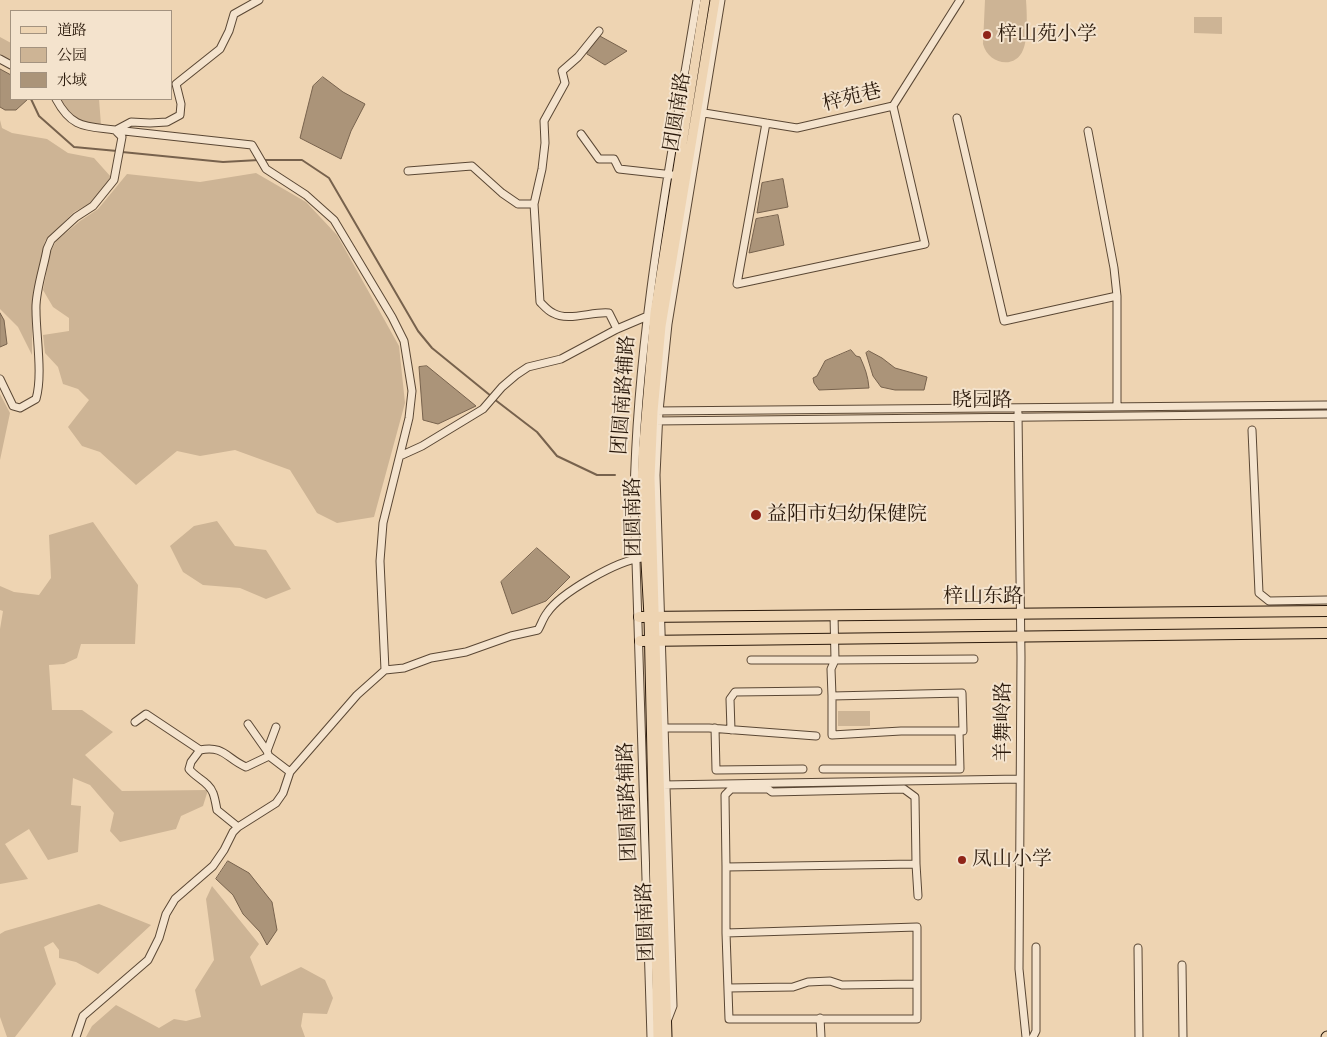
<!DOCTYPE html>
<meta charset="utf-8">
<style>
body{margin:0}
#map{position:relative;width:1327px;height:1037px;overflow:hidden;background:#eed4b2;font-family:"Old Standard TT","Noto Serif SC",serif}
canvas{display:block}
.legend{position:absolute;left:10px;top:10px;width:162px;height:90px;box-sizing:border-box;background:#f4e3cd;border:1px solid #a3927f;margin:0;padding:6px 9px;list-style:none;font-size:15px;color:#29180a}
.legend li{display:flex;align-items:center;gap:10px;height:25px}
.legend b{width:25px;border:1px solid #a3927f}
</style>
<div id="map">
<canvas width="1327" height="1037"></canvas>
<ul class="legend">
<li><b style="height:6px;background:#eed4b2"></b>道路</li>
<li><b style="height:14px;background:#cdb495"></b>公园</li>
<li><b style="height:14px;background:#ab9479"></b>水域</li>
</ul>
</div>
<script>
const c = document.querySelector('canvas').getContext('2d');
c.lineJoin = 'round';
function fill(path, color) {
  c.fillStyle = color;
  c.fill(path, 'evenodd');
}
function stroke(path, color, width, dash) {
  c.strokeStyle = color;
  c.lineWidth = width;
  c.lineCap = dash ? 'butt' : 'round';
  c.setLineDash(dash || []);
  c.stroke(path);
}
function label(font, color, halo, rows, align = 'center') {
  c.font = font + ' "Old Standard TT","Noto Serif SC",serif';
  c.lineWidth = 4;
  c.setLineDash([]);
  c.textBaseline = 'middle';
  c.strokeStyle = halo;
  c.fillStyle = color;
  for (const [text, x, y, turn = 0] of rows) {
    c.save();
    c.translate(x, y);
    c.rotate((+turn || 0) * Math.PI / 180);
    c.textAlign = isNaN(turn) ? turn : align;
    if (halo) c.strokeText(text, 0, 0);
    c.fillText(text, 0, 0);
    c.restore();
  }
}
const green = new Path2D(`
 M985,0H1026C1027,12 1028,40 1023,50C1015,70 988,64 983,44Z
 M1194,17H1222V34L1194,33Z
 M0,37L11,43V61L0,55Z
 M61,99H99L101,125L82,124L67,109Z
 M0,120L2,128L12,133L47,139L68,153L94,158L111,177L91,203L74,212L45,241L32,308V355L18,327L0,309Z
 M256,173L306,202L337,235L399,346L405,403L374,517L337,523L317,513L290,470L235,450L200,456L177,451L136,485L100,452L82,446L68,427L89,400L78,389L63,384L58,367L45,353L43,335L69,331V318L53,307L43,290L50,253L56,241L80,221L98,209L127,174L200,182Z
 M0,394L10,413L0,460Z
 M217,521L235,546L266,550L291,589L266,599L240,588L203,585L183,572L170,546L194,526Z
 M93,522L138,585L135,644H81L77,658L64,664L49,665L52,710H82L113,732L85,755L122,791L208,790L203,806L181,816L176,829L120,842L110,831L114,813L90,785L73,778L71,805L81,806L78,852L48,860L29,829L5,844L28,879L0,884V629L3,611L0,610V586L14,592L39,595L51,578L49,535Z
 M838,711H870V726H838Z
 M212,886L259,944L250,957L261,986L301,967L325,980L333,998L327,1014L303,1013L301,1026L305,1037H86L92,1026L116,1005L159,1028L174,1019L186,1021L201,1017L195,990L214,960L206,899Z
 M99,904L151,925L98,974L76,962L59,958V950L53,942L44,947L56,984L15,1037H7L0,1017V934L5,931Z`);
const water = new Path2D(`
 M598,35L627,51L605,65L587,54Z
 M0,69L11,75V99H28L16,110H5L0,107Z
 M323,77L343,92L365,104L351,131L341,159L300,138L313,86Z
 M783,179L788,207L757,213L762,183Z
 M778,215L784,245L749,253L756,219Z
 M0,313L4,320L7,344L0,347Z
 M851,350L856,356L860,357C865,368 868,376 869,388L819,390L814,383L813,378L817,376L825,361Z
 M869,351L882,358L895,368L927,377L924,390H895L881,387L873,376L866,353Z
 M427,366L476,406L438,424L423,420L419,367Z
 M537,548L570,577L546,601L512,614L501,582Z
 M228,861L249,873L272,902L277,930L267,945L260,932L243,914L233,895L216,879Z`);
const stream = new Path2D(`
 M31,99L39,116L74,147L117,151
 M122,152L223,162L259,160
 M264,160H302L329,178L418,331L432,348L491,396
 M494,399L537,432L557,456L597,475H615`);
const minor = new Path2D(`
 M599,31L578,57L562,71L565,83L544,121L545,143L542,169L534,204L540,302C544,306 548,311 553,313C568,322 593,311 609,313L617,329
 M0,59L11,65
 M698,112L797,128L893,106L960,0
 M957,118L1004,321L1117,296
 M766,123L737,284L925,244L893,106
 M116,130L131,122L150,123L167,122L180,115L181,104L176,84L220,49L229,31L234,14L259,0
 M1088,131L1114,268L1117,296V407
 M581,134L599,159H614L619,169L673,175
 M408,171L472,166L502,193L518,204H534
 M0,379L13,406L20,408L36,399C43,375 36,336 36,310C35,292 44,267 47,249L51,240L76,217L93,206L114,180L122,137L115,130C86,126 72,129 56,99
 M655,411L1327,405
 M1018,413L1021,657L1019,969L1026,1037
 M655,421L1327,414
 M1252,430L1259,593L1269,601L1327,600
 M400,456L422,446L483,409L502,387L516,375L528,367L561,359L617,329L650,315
 M751,660H835L834,615
 M385,670L404,668L431,658L466,652L511,636L538,630C541,625 543,618 547,613C560,593 618,560 642,558
 M832,696V735L901,731H963L962,693L832,696L831,669L835,660L974,659
 M135,722L146,714L200,750L191,762L189,769C196,778 209,782 213,793C215,798 216,805 217,810L238,827
 M248,724L267,751
 M661,728H709L816,736
 M715,728L716,770L803,769
 M731,730L730,699L735,692L818,691
 M200,750C224,745 227,759 246,767L269,756L290,772
 M268,754L267,751L276,727
 M823,769H960L959,731
 M663,785L1020,779
 M726,867L725,795L731,789H768L772,792L904,789L915,797L916,864
 M917,927V1019H729L726,933Z
 M726,933V867L916,864L918,896
 M1138,948L1139,1037
 M1182,965L1183,1037
 M728,988L793,987L808,982L830,981L842,985L917,984
 M820,1018L821,1037
 M668,1019L673,1006L656,475L659,411L668,324L721,0
 M76,1037L83,1016L148,960L159,938L166,914L175,899L213,866L224,850L233,832L238,827L276,803L283,793L290,772L357,695L385,670L380,561L383,523L409,418L412,391L404,341L392,317L334,220L306,195L266,169L252,145L115,130
 M651,1037L634,498C637,331 670,165 697,0
 M1033,1037L1036,1031V947`);
const major = new Path2D(`
 M658,1037L649,617L642,490L643,454L655,313L705,0
 M667,1037L650,478L653,411L661,326L715,0
 M1326,1037L1327,1036`);
const highway = new Path2D(`
 M639,617L1327,611
 M640,641L1327,633`);
const markers = [
 [987,35,5,"#8f2418"],
 [756,515,6,"#8f2418"],
 [962,860,5,"#8f2418"]
];
const poiNames = [
 ["梓山苑小学",997,35],
 ["益阳市妇幼保健院",767,515],
 ["凤山小学",972,860]
];
const streetNames = [
 ["梓苑巷",852,98,-14],
 ["团圆南路",678,112,-81],
 ["团圆南路辅路",624,395,-86],
 ["晓园路",982,401],
 ["团圆南路",634,517,-91],
 ["梓山东路",983,597],
 ["羊舞岭路",1004,722,-90],
 ["团圆南路辅路",628,802,-92],
 ["团圆南路",646,922,-92]
];
fill(green, '#cdb495');
fill(water, '#ab9479');
stroke(water, '#77624d', 1);
stroke(stream, '#77624d', 2);
stroke(minor, '#5a4734', 9);
stroke(major, '#29180a', 11);
stroke(highway, '#29180a', 12);
stroke(minor, '#f4e3cd', 7);
stroke(major, '#eed4b2', 9);
stroke(highway, '#eed4b2', 10);
for (const [x, y, r, color] of markers) {
  const dot = new Path2D();
  dot.arc(x, y, r, 0, 2 * Math.PI);
  c.fillStyle = color;
  c.fill(dot);
  stroke(dot, '#f4e3cd', 2);
}
label('20px', '#29180a', '#f4e3cd', poiNames, 'left');
label('20px', '#29180a', '#f4e3cd', streetNames);
</script>
